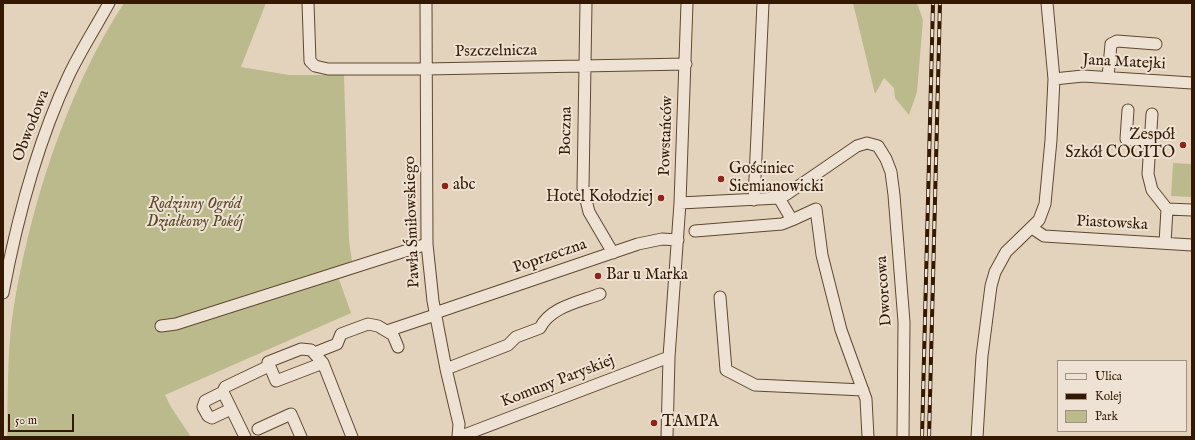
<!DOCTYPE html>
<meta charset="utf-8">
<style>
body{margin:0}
#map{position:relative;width:1195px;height:440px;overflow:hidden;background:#e4d3bc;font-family:"IM FELL English",serif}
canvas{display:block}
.frame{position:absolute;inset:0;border:4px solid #351800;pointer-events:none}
.legend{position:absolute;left:1057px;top:360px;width:130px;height:72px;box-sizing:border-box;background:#ede2d3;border:1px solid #a3917f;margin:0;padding:5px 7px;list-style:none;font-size:12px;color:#351800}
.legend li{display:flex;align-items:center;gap:8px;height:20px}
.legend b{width:20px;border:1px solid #a3917f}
.scale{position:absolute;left:8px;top:414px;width:66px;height:18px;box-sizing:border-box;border:2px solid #351800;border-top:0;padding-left:5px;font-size:12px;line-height:14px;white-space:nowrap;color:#351800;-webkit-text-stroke:3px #ede2d3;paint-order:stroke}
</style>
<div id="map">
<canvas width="1195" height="440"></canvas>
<div class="frame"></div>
<ul class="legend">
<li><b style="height:5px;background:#ede2d3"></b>Ulica</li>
<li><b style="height:5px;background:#351800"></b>Kolej</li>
<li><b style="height:11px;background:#bbba8c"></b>Park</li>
</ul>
<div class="scale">50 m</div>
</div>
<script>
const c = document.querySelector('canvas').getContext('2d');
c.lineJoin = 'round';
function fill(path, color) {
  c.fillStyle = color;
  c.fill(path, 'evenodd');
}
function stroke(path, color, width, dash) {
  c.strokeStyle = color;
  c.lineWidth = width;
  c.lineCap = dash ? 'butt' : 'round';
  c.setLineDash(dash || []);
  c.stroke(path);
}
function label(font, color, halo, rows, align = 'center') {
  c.font = font + ' "IM FELL English",serif';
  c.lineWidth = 4;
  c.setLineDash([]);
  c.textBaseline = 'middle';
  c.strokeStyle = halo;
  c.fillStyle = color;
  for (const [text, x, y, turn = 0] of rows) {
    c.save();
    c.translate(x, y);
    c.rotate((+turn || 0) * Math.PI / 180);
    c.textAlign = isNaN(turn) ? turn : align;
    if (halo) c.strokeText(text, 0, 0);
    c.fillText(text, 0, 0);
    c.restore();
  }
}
const green = new Path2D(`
 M124,3H266L241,67L289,75H344L349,241L354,274L339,279L351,313L165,395L171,407L191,437H7C8,398 7,358 12,319C27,215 66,91 124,3Z
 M853,3H917L923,20L917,92L909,115L895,98L894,88L884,78L875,94Z
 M1173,163L1192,164V197L1171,196Z`);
const minor = new Path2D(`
 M308,3L310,61L315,66L328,69H426L686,64
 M426,3L427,244L433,301L446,369L459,424L458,437
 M586,3L583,188L589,212L613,253
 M1108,77L1111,44L1117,41L1156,44
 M1054,79L1083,76L1192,83
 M1128,110L1126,139L1150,142
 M1152,114L1148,174L1152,190L1167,209L1165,243
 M779,198L792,220L816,209L822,255L841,330L866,399L868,437
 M754,200L763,3
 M680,203L779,198L787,194L857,146L867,143L878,146L886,159L891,172L894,195L904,322L903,437
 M1167,209L1192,210
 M1032,228L1044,236L1192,245
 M695,231L782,224L792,220
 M3,293C17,219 37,143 69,75C81,50 96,27 109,3
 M720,297L726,370L755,385L863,390
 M435,313L638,244L662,239L678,240
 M161,326L176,324L427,244
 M387,331L435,315
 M314,353L337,344L341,334L368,324L378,326L393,335L398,347
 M323,363L276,381L268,362L301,349L311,350L323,363L352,437
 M446,369L508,345L516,337L540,328C550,307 579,302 600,294
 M223,392L205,401L203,407L208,416L212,418L231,409
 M258,429L291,414L301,437
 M245,437L223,392L225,387L269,366
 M459,437L669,357
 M667,437L669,357L680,203L687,3
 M977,437L982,356L991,286L995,272L1006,252L1039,220L1045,204L1051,140L1054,79L1047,3`);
const rail = new Path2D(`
 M922,437L933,3
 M929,437L940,3`);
const markers = [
 [1183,145,4,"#8f2418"],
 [721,179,4,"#8f2418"],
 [445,186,4,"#8f2418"],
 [661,198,4,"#8f2418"],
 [598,276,4,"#8f2418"],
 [654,423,4,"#8f2418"]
];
const streetNames = [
 ["Pszczelnicza",496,52,-1],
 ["Jana Matejki",1124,63,3],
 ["Obwodowa",32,126,-69],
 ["Boczna",567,131,-89],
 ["Powstańców",667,136,-88],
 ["Pawła Śmiłowskiego",413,222,-92],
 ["Piastowska",1112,224,3],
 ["Poprzeczna",550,257,-19],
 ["Dworcowa",885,291,-94],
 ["Komuny Paryskiej",558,382,-21]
];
const poiNames = [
 ["Zespół",1175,136,"right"],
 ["Szkół COGITO",1175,154,"right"],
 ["Gościniec",729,170],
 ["Siemianowicki",729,188],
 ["abc",453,186],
 ["Hotel Kołodziej",653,198,"right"],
 ["Bar u Marka",606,276],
 ["TAMPA",662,423]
];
const parkNames = [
 ["Rodzinny Ogród",195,205],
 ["Działkowy Pokój",195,223]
];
fill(green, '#bbba8c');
stroke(minor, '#61472f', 13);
stroke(minor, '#ede2d3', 11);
stroke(rail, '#351800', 4);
stroke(rail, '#ede2d3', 2.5, [8]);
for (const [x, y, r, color] of markers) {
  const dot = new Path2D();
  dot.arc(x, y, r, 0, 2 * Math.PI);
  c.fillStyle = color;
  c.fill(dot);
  stroke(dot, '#ede2d3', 1.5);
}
label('16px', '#351800', '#ede2d3', streetNames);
label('16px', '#351800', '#ede2d3', poiNames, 'left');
label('italic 16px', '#5d492a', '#ede2d3', parkNames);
</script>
